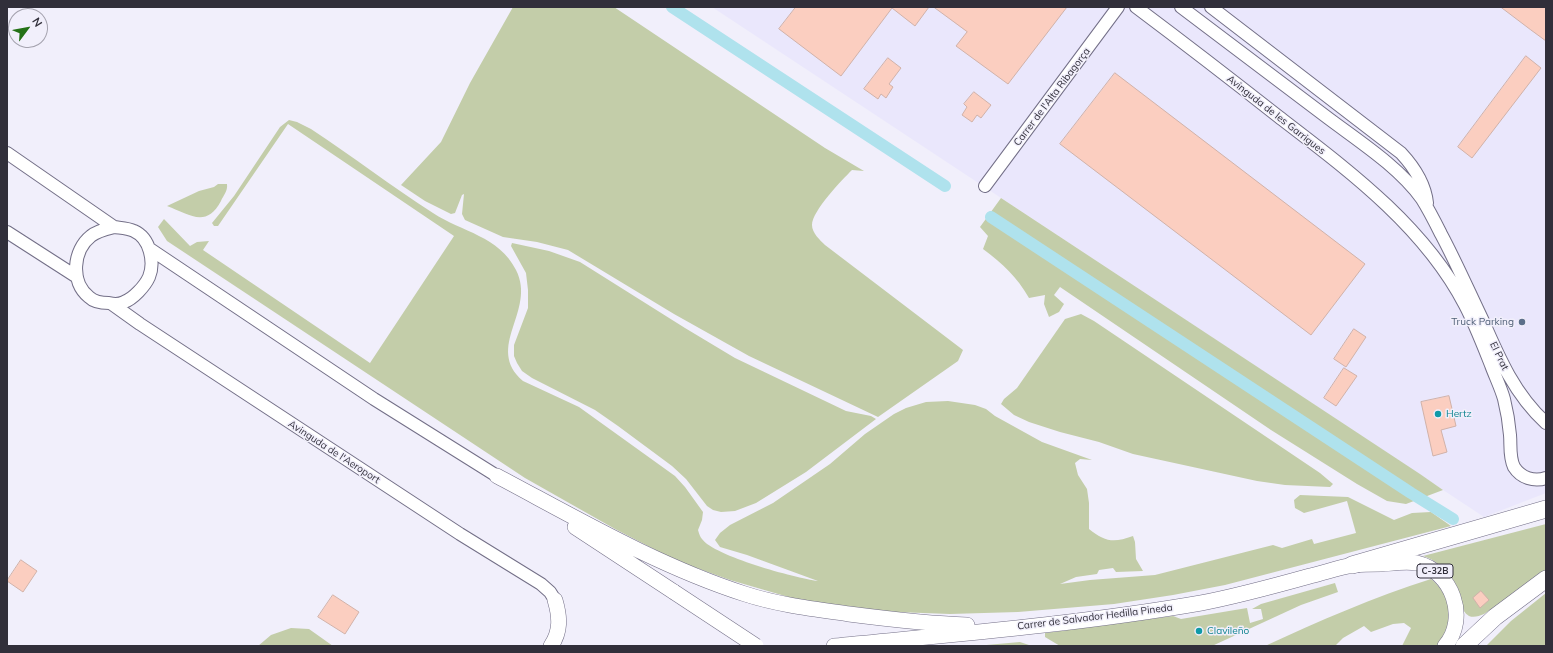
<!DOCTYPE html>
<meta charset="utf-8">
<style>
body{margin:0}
#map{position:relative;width:1553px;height:653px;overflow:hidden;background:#f1effb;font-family:Mulish,sans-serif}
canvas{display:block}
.frame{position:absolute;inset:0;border:8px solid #312f3a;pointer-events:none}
.north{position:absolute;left:8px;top:8px;width:40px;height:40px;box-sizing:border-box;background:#f1effb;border:1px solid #a4a2ae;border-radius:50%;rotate:58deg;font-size:11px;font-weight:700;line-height:16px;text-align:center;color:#312f3a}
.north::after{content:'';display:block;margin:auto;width:14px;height:18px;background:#247116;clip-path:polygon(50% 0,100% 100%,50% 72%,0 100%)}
</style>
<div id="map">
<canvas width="1553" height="653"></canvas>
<div class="frame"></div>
<div class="north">N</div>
</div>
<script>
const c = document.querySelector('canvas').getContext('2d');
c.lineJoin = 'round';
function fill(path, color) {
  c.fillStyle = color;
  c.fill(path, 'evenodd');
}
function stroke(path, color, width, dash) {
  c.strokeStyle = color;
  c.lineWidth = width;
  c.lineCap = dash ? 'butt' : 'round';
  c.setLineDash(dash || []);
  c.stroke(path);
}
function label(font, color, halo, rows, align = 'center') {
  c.font = font + ' Mulish,sans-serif';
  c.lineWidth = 3;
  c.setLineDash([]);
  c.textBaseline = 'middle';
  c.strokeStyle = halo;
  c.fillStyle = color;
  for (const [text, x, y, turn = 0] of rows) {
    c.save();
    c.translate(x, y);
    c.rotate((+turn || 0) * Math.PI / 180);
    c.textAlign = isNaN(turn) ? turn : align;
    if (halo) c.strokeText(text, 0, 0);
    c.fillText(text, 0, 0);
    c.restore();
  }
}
const built = new Path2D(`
 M712,7H1546V493L1484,517Z`);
const green = new Path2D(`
 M513,7H614L825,148L864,171L852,170C842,180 812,211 812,225C812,233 820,240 825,245L963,350L958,361L878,417L749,356L674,314L568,250L537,242L503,237L465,220L462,214L464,194L462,195L455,213L451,214L425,201L401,185L441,142L470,83Z
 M289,120L297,122L311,129C352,156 391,186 433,213C462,232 499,236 516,270C537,311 484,347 523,381L579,407L675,476L685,487L703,512L702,520L698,530C699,533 700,537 702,539C714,556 795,578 818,581L747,555L720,547L715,540L720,533L730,525L773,503L830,464L865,434L894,414L906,408L926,402L948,401L975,405L986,409L995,416L1042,442L1092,460L1080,459L1075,463L1078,475L1087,489L1089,503V529C1105,542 1114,543 1133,536L1135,542L1136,559L1143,571L1116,572L1113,568L1099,570L1097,574L1076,577L1060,584L1090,580L1155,575L1273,545L1282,548L1312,539L1314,544L1356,533L1347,501L1304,513L1295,508L1294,500L1300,495L1348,497L1394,520L1412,513L1431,512L1451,526L1225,585L1173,595L1114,604L1018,612L950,614L896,612L843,607L792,598L730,580L677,561L615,529L525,478L167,241L158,227L164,219L190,246L197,242L209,241L203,250L370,363L454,236L288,124L218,226H214L212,223L234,196L280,127Z
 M218,184H227C228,191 223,196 221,201C206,229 189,214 167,206L199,191L214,187Z
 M1001,198L1420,474L1443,490L1406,504L1387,501L1357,484L1271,430L1060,287L1054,295L1064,304L1059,312L1049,317L1044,304L1045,295L1029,298C1017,277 1003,264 983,249L988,236L980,227Z
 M512,243L549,251L580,262L685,328L735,358L846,411L871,416L876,419L806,472L756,503L735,511L721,512L713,510L707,506L686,479L672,466L618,426L595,410L532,378L522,371L517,363L514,356V345L528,308V290L526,273L511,246Z
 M1081,314L1094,321L1320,473L1333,484L1330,487L1285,485L1257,481L1133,454L1099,442L1060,432L1029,422L1014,415L1001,404L1004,399L1017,388L1065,319Z
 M1546,524V573L1484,614C1479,616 1474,618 1469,616C1460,611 1461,598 1458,590C1453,574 1438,561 1423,556Z
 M1431,579C1446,591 1454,610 1447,629C1445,635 1441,641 1438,646H1402L1411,628L1404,623L1393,624L1371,632L1364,626L1343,638L1335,646H1265C1319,621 1374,597 1431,579Z
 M1335,583L1338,592L1301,605L1212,646H1060L1045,637V633L1173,616L1181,619L1247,608L1250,623L1263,619L1261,609H1252L1261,604Z
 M1546,593V646H1486L1511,621Z
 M291,628L309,629L333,646H258L271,635Z
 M1020,642L1032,646H975Z`);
const canal = new Path2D(`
 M672,7L945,186
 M991,217L1411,493L1453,519`);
const building = new Path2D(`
 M796,7H929L915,26L892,8L841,76L779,29Z
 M934,7H1067L1008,84L956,46L967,32Z
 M1501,7H1546V41L1531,30Z
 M1526,56L1541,68L1472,158L1458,147Z
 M888,58L901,68L889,84L893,87L886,98L881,94L878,99L864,89Z
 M1115,73L1365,264L1311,335L1060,144Z
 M974,92L991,105L981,118L977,115L972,122L962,115L967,107L964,104Z
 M1354,329L1366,337L1346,367L1334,359Z
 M1344,368L1357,376L1336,406L1324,398Z
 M1449,396L1456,426L1441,430L1447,452L1433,456L1421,402Z
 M21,560L37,571L23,592L7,581Z
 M1481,591L1489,600L1480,608L1473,598Z
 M333,595L359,612L345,634L318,617Z`);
const minor = new Path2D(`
 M1136,7C1184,43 1232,80 1279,117C1348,170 1424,226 1465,305C1475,324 1483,345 1491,365C1495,376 1501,388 1504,399C1507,411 1509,423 1510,435C1511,445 1509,457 1514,467C1521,478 1534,482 1546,478
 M1181,7C1230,44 1279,81 1328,118C1360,142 1399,167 1422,199C1429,210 1435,222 1441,234C1456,262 1469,292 1483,321C1499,358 1515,395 1546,423
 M1211,7L1401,153C1414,167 1425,184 1427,203
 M7,153L114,227
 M985,186L1118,7
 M114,227C121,228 128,228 134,231C150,238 155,262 149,277C145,286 133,299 124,302C120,304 113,304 109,303C102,303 94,302 89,297C70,282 73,250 91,236C97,231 106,229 114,227Z
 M7,232L77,277
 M150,249L374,399L497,476
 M112,304L140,324L460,534L541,584L550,592L555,600`);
const major = new Path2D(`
 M497,476C578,519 658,566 745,594C779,605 814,609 849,614C888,619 927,624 967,625
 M575,527L674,592
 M551,646C561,631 560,617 555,600
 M834,646C957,634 1080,624 1201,603C1238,596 1274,586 1310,576C1324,573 1339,567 1354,565C1363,564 1373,564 1382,564C1393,563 1406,561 1417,563C1452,571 1469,618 1445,646`);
const highway = new Path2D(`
 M1352,565L1546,509
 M1464,646L1495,617L1546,579`);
const majorBridge = new Path2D(`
 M674,592L756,646`);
const markers = [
 [1522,322,4,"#5c6f8a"],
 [1438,414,4,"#0f9aa8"],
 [1199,631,4,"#0f9aa8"]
];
const shields = [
 [1435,571,36]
];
const shieldNames = [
 ["C-32B",1435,571]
];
const streetNames = [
 ["Carrer de l'Alta Ribagorça",1052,97,-53],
 ["Avinguda de les Garrigues",1276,115,38],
 ["El Prat",1499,356,64],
 ["Avinguda de l'Aeroport",334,452,33],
 ["Carrer de Salvador Hedilla Pineda",1095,617,-7]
];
const serviceNames = [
 ["Truck Parking",1514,322]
];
const cultureNames = [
 ["Hertz",1446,414],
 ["Clavileño",1207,631]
];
fill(built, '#eae7fc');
fill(green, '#c3cda9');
stroke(canal, '#afe2ed', 12);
fill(building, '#fbcec0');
stroke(building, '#d1b2a9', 1);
stroke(minor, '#736f87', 14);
stroke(major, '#736f87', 16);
stroke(highway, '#736f87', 18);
stroke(minor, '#fff', 12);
stroke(major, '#fff', 15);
stroke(highway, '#fff', 17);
stroke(majorBridge, '#736f87', 16, []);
stroke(majorBridge, '#fff', 15);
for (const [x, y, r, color] of markers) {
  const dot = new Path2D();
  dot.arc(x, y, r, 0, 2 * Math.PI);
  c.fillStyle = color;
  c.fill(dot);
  stroke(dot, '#f1effb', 1.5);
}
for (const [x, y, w] of shields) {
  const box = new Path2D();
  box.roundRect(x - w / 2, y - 7, w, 14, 3);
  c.fillStyle = '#f1effb';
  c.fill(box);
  stroke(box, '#312f3a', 1);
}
label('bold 9px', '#312f3a', null, shieldNames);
label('10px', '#312f3a', '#f1effb', streetNames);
label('10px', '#4e5e75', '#f1effb', serviceNames, 'right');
label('10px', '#0d838f', '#f1effb', cultureNames, 'left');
</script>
